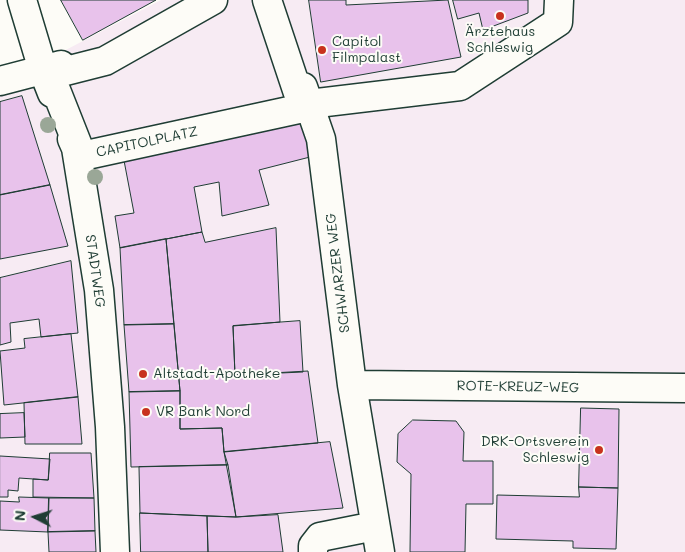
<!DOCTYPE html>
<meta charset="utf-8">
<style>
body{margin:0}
#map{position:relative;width:685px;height:552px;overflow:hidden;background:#fdfcf7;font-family:Mali,sans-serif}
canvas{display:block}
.north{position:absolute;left:10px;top:492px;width:50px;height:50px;-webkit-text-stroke:4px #fdfcf7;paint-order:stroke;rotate:275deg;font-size:14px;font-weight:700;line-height:20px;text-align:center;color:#1f3d34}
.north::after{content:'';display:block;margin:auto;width:18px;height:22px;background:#1f3d34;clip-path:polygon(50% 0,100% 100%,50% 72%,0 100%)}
</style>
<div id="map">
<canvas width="685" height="552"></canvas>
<div class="north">N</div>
</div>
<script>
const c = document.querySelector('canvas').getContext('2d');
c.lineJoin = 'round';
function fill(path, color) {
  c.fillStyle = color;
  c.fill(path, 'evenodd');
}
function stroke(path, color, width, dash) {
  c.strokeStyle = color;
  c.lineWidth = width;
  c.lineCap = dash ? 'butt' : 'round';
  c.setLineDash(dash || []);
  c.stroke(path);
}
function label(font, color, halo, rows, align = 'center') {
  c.font = font + ' Mali,sans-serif';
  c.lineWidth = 4;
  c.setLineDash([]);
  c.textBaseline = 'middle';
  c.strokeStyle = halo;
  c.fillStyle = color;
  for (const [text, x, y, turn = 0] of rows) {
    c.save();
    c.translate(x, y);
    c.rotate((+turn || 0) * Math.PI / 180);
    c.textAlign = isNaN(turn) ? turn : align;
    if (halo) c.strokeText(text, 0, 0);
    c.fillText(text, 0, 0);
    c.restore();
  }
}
const built = new Path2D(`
 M161,0H685V552H0V73L41,63Z`);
const building = new Path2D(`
 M61,0H156L83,40Z
 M309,0H346V5L448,0L461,57L321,82Z
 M453,0H528V13L483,30L479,13L458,19Z
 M22,96L50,185L0,195V102Z
 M301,114L310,157L259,170L269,205L222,216L219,182L194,187L202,232L120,248L115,216L134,213L122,150Z
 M50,185L68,246L0,259V195Z
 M276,228L280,322L233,326L235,375L308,371L318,443L224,452L222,428L180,429V391L166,239L202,232L205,242Z
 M166,239L174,324L124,325L120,248Z
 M71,261L78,333L41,337L39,319L10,323L11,342L0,345V278Z
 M300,321L303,372L235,375L233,326Z
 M174,324L180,391L129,392L124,325Z
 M71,334L78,397L4,405L0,351L25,348L24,339Z
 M180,391V429L222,428L224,452L228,465L131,467L129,392Z
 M78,397L82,444H25L24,403Z
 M581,408L619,409L618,488L579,487Z
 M24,413L25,437L0,438V414Z
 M413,420L456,421L464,432L463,461H493V504H466L465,552H410L411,474L397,462L398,434Z
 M330,442L343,508L236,517L224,452Z
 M50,453H91L94,498L33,497V479L48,480Z
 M0,456L50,459L48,480L19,478L18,491L8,490V497H0Z
 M228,465L236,517L140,513L139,467Z
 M579,487L618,488L616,549L573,548V541L496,539L497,495L579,497Z
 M19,497L49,498L48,532L0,530V501L19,502Z
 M49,498H94L95,531L48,532Z
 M140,513L207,516L208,552H141Z
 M278,515L283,552H208L207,516L236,517Z
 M95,531L96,552H49L48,532Z`);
const minor = new Path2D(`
 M22,0L43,70L52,93
 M213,0L105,61L50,75L82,156L303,108L267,0
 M0,81L61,65
 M303,87L321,139L352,385L380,552
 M309,104L460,86L558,22L559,0
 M72,139L76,148L99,290L110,427L115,552
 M352,385L685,388
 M313,552V546L320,537L375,526`);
const trees = [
 [48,125],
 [95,177]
];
const markers = [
 [500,16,5,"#c8321e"],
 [322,50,5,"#c8321e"],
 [143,374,5,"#c8321e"],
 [146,412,5,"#c8321e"],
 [599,450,5,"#c8321e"]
];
const poiNames = [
 ["Ärztehaus",500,32,"center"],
 ["Schleswig",500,48,"center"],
 ["Capitol",332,42],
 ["Filmpalast",332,58],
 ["Altstadt-Apotheke",153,374],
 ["VR Bank Nord",156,412],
 ["DRK-Ortsverein",589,442,"right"],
 ["Schleswig",589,458,"right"]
];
const streetNames = [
 ["CAPITOLPLATZ",147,142,-12],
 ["STADTWEG",95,271,82],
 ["SCHWARZER WEG",338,273,-97],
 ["ROTE-KREUZ-WEG",518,387,1]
];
fill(built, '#f7ebf3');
fill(building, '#e8c2eb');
stroke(building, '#1f3d34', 1);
stroke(minor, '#1f3d34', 31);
stroke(minor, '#fdfcf7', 28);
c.fillStyle = '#9aa797';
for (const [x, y] of trees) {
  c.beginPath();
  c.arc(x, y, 8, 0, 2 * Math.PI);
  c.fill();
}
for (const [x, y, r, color] of markers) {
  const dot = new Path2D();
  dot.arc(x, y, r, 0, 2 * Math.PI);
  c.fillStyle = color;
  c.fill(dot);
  stroke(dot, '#fdfcf7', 2);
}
label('14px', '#1f3d34', '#fdfcf7', poiNames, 'left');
label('14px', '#1f3d34', '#fdfcf7', streetNames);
</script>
